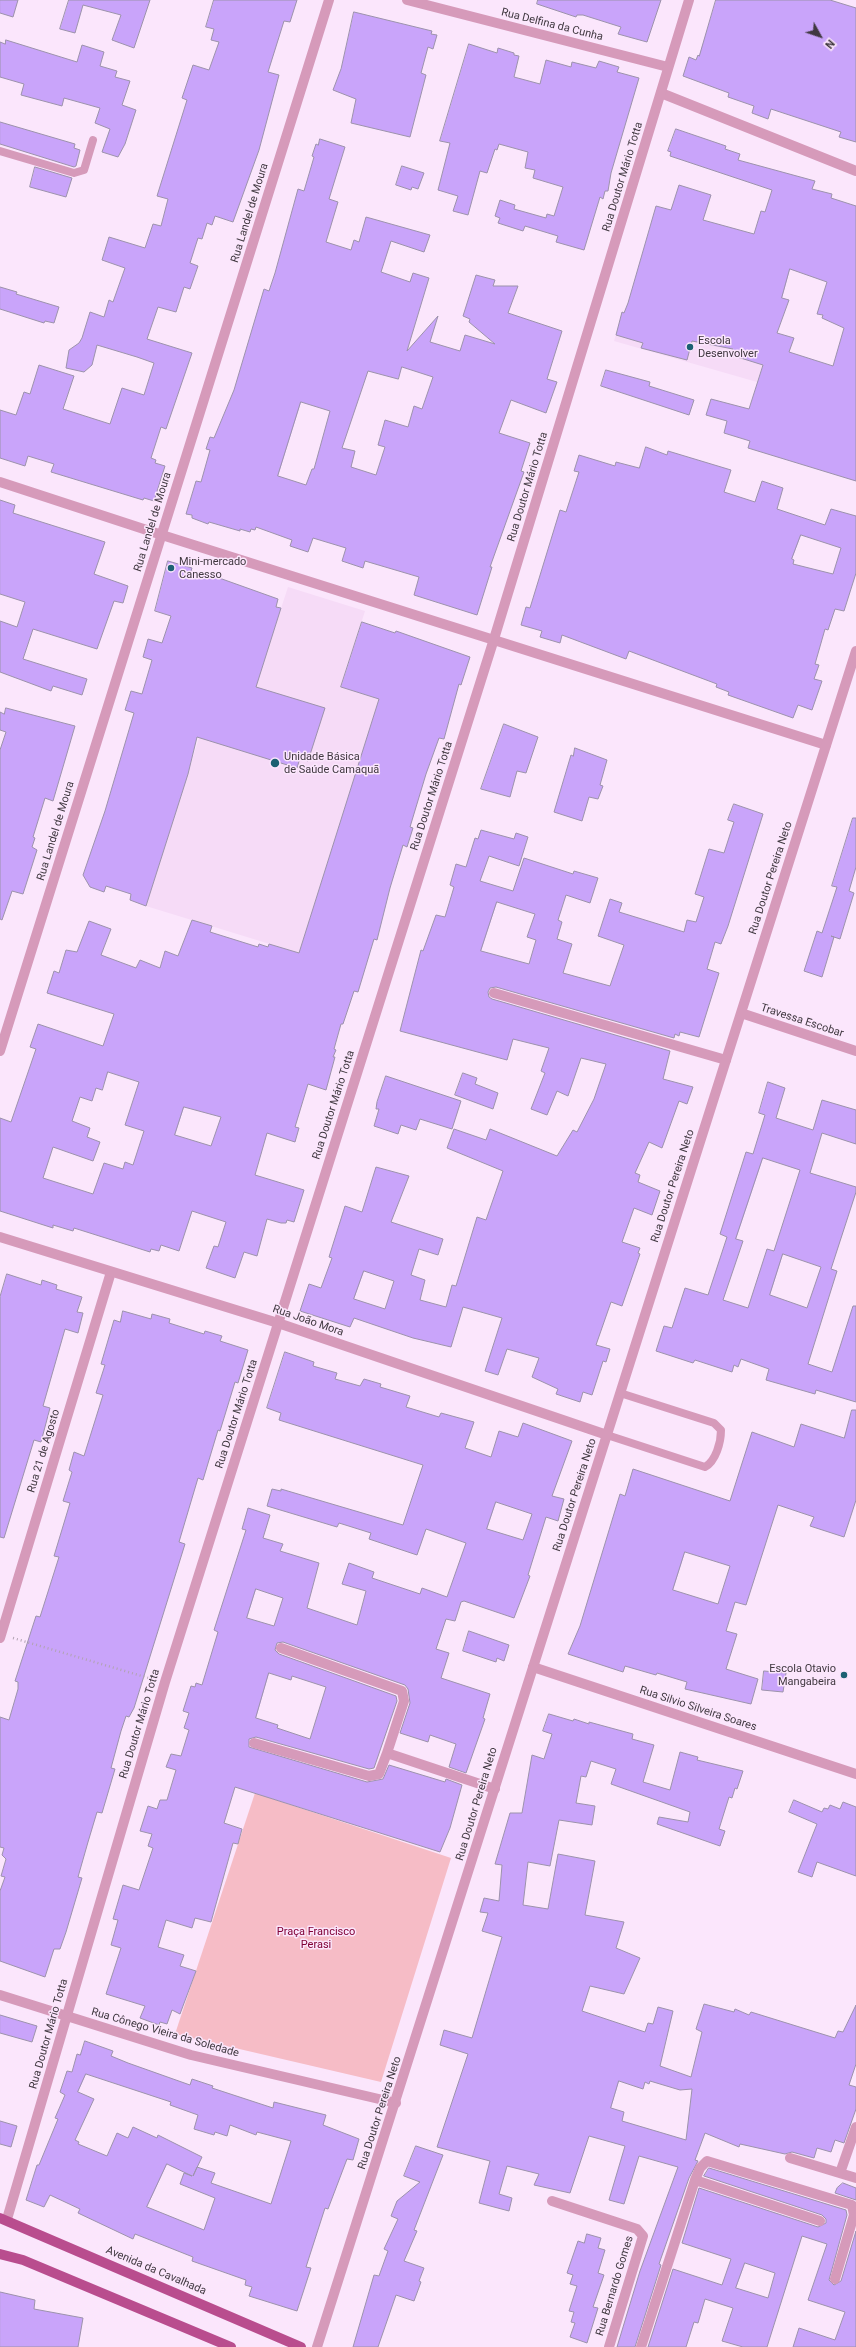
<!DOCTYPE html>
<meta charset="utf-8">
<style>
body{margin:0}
#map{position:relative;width:856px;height:2347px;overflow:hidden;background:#fbe6fc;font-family:Roboto,sans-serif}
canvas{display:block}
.north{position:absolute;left:800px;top:16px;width:40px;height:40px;-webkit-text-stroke:3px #fbe6fc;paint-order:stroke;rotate:130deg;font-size:11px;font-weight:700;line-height:16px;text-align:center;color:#403840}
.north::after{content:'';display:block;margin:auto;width:14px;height:18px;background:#403840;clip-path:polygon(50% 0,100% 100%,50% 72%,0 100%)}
</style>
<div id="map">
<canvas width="856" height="2347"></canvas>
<div class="north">N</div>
</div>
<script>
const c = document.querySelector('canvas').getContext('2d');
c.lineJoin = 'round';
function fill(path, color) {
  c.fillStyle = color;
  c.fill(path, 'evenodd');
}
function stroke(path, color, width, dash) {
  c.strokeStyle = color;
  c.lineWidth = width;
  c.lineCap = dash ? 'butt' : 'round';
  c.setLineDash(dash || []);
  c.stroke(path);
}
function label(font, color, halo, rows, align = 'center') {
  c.font = font + ' Roboto,sans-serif';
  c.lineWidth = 3;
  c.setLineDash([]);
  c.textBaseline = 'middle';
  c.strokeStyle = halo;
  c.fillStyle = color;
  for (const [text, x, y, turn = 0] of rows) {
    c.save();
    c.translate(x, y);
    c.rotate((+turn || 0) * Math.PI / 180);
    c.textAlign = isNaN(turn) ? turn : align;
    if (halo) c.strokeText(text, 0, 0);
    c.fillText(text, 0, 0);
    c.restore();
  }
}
const built = new Path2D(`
 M622,312L766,354L757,382L614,341Z
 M288,587L365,611L341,687L379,699L299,953L146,906L226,652L263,664Z`);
const green = new Path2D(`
 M255,1793L451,1858L381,2082L175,2034Z`);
const building = new Path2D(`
 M0,0H18L13,17L0,13Z
 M69,0H150L134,48L112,40L121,15L83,5L75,33L60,29Z
 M214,0H297L290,22L284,21L268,72L279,75L259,150L233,222L215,216L212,225L207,223L202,239L198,238L190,263L198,266L190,289L184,287L176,312L158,307L147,339L192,353L166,429L161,427L151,458L156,460L155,463L165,466L154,501L144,498L143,500L51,472L54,464L28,456L25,466L0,458V410L16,415L24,392L30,394L39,365L74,376L63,409L110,424L122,388L144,395L154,363L137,357L97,345L92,365L84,372L66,368L69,350L79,343L82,338L90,312L104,317L109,300L113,302L125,268L102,260L109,237L145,248L153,224L161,226L168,199L157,196L187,100L182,98L193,65L209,70L219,42L211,40L214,29L206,27Z
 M538,0H661L647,42L618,34L621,27L583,15H577L576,17L537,4Z
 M716,0H830L856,8V142L839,137L841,132L771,109L768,119L752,113L754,106L728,97L729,93L683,76L689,57L696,60L698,55L699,56Z
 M354,12L432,31L431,34L437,35L433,49L428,47L421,73L426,75L410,137L351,123L356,99L333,90L341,69Z
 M6,40L77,62L82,45L104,52L100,66L117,71L115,77L130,81L122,105L136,110L125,144L118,157L102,152L110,129L95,123L100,108L64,98L62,106L21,95L24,84L0,77V42L5,44Z
 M469,44L497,53L498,48L514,53V55L519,56L514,77L540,84L546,60L571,67L572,62L596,68L599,61L619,67L617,72L639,78L611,173L608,191H605L603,199L600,197L584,250L556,242L558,236L525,226L523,231L498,223L500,218L495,216L500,200L515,205L514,209L546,218L547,214L554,216L563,187L533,178L535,170L525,168L528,152L499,144L497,150L495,149L487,173L480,171L468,215L453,211L458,196L438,190L450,143L440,141Z
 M0,122L75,144L74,148L80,150L76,166L74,167L0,144Z
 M676,129L726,146L725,149L740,154L738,160L815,181L812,189L832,194L831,198L856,206V481L748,448L750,441L724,433L727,421L706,415L711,399L749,409L763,365L731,355L733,349L692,341L687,360L641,348L643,343L616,335L622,312L624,313L628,303L656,206L671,210L679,185L711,195L703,220L754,234L761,211L765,212L772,190L670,156L671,152L668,151ZM790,269L827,282L817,314L823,315L822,318L844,328L833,366L789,352L794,338L777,333L789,300L782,298Z
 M320,139L345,147L329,199L338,202L326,242L351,250L354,240L359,242L366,217L430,235L424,252L391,241L381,272L410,282L413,273L429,278L407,351L438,316L430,342L460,351L465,335L495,344L469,322L470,319L463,316L476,275L495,280L493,286H518L508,313L562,331L547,379L557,382L546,413L511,400L499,433L530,443L521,471L524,472L490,567H492L477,615L414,595L419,577L365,561L363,568L342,561L346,548L313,538L308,552L290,546L292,540L256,527L255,530L251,529L250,532L240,529V531L209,522L208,524L192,518V515L186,514L196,481L201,482L210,450L206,449L210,437L214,438L234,390L264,289L269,291L275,273L298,189L304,191L314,157L312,156L316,144L318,145ZM402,367L433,377L422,409L414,406L408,427L385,420L378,445L385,447L376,475L351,467L355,451L342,448L368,371L398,379ZM301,402L330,411L314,469H312L306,485L278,476Z
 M402,166L424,173L418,189L412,187L411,190L396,185Z
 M35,167L72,178L66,197L30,187Z
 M0,287L17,292L16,294L59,307L54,323L45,321L44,323L0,309Z
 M606,370L650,382L649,386L694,400L689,415L601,386Z
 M646,447L667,455L668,451L731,470L724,492L755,502L762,481L783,488L777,509L825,525L831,509L856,516V573L844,611L835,609L828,630L825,629L815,664L819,665L814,679L822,681L812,710L798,705L793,718L728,695L729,692L716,687L717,684L629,651L626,659L562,635L560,643L540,637L542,631L521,625L526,607L530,608L560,510L566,512L579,472L574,471L579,455L615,466L616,462L639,468ZM801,535L841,548L833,574L793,564L794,560L792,559Z
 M0,500L15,505L13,513L105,542L94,574L128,586L123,603L114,601L97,649L33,629L23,659L87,679L82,695L53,686L51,691L0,672V621L17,627L25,602L0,594Z
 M168,561L192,568L191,571L222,579L278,599L276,607L281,608L256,687L325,708L308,761L300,758L297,768L197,737L188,774L146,906L130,900L131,894L106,886L104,892L90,887L83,875L105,811L134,713L125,710L131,691L142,694L152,660L143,657L148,639L162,643L171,616L155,611Z
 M362,622L395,633L396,631L470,657L461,685L459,684L444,739L439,738L426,774L410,827L413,828L407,847L403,845L390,888L377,940L374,939L358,992L354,991L343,1024H341L334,1049L336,1050L333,1057H335L326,1090L308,1084L295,1127L299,1128L295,1142L267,1133L255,1175L304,1190L294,1222L287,1220L286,1223H281L267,1219L257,1256L244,1252L235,1278L206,1268L214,1246L218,1247L226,1222L192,1211L179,1251L161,1245L159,1251L151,1249L150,1252L74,1228L73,1231L53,1225V1228L0,1211V1118L11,1122L36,1049L30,1047L38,1024L103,1046L114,1014L47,993L54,971L59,973L66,950L77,952L89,921L111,929L101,955L136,968L140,960L160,968L165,951L178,956L192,920L212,926L210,932L258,947L259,944L268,947L269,944L299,953L379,699L341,687ZM108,1072L139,1082L125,1125L144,1131L133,1165L125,1162L123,1169L104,1163L93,1194L43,1178L53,1147L93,1161L100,1142L87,1137L90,1128L72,1121L80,1097L92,1101L96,1088L102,1090ZM184,1107L221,1117L211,1146L175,1135Z
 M6,708L75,726L53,801L45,798L33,837L35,838L32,847L37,850L23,894L12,891L2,920L0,919V750L6,732L0,730V712L4,714Z
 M504,724L538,737L526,773L517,771L510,797L481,789Z
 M575,748L607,760L600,785L603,786L598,799L589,797L582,821L554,812L571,755L573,756Z
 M734,804L763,814L728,926L721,944L715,942L707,969L719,973L699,1037L680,1032L679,1036L675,1034L674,1038L496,987L490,988L488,992L489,997L492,999L670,1051L663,1079L693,1087L687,1104L679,1101L662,1148L649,1142L635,1173L640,1175L638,1182L660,1191L652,1215L634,1208L622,1242L640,1248L638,1253L640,1254L622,1306L611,1302L596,1345L610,1349L606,1362L603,1361L592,1395L583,1392L580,1402L556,1394L558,1389L532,1377L539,1358L507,1349L498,1375L485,1371L502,1318L463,1307L451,1347L413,1338L354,1318L350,1327L300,1311L309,1284L321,1288L332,1258L329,1257L345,1206L362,1212L376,1167L409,1176L391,1222L443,1239L438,1255L419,1249L411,1275L425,1280L420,1300L446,1307L452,1285L456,1286L477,1217L486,1220L503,1171L447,1148L454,1129L486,1140L490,1129L557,1156L573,1130L577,1132L594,1099L606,1064L581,1058L568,1096L557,1091L547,1115L531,1109L545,1073L541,1071L549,1048L513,1039L507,1060L400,1031L421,950L423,951L436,915L445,917L454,887L450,885L456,864L466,867L475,838L478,839L481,830L514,839L516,833L528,837L519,866L489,856L480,881L513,891L524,858L573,874L574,871L598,878L590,903L566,895L558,920L562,922L557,939L572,944L563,973L610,986L624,945L598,936L610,899L622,903L619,912L684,932L687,920L696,922L704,897L695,894L709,849L724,853L734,822L728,820ZM497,902L535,914L527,937L536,940L529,964L481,951ZM364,1271L394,1281L385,1309L354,1299Z
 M853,818H856V867L849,891L854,893L840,939L831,936L834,937L822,977L804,971L817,931L822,933L837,887L832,886Z
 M463,1073L477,1078L475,1084L498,1093L493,1109L455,1095Z
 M386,1076L461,1101L452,1129L420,1119L416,1130L401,1125L398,1134L374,1126L379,1109H376L377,1102Z
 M768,1082L785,1088L776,1118L813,1130L822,1100L856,1110V1144L822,1133L810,1173L856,1187V1192L831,1269L837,1271L808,1364L832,1372L853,1306H856V1402L816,1390L815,1394L766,1380L769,1369L741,1359L738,1367L734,1365L732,1372L695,1360L693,1363L656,1351L664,1326L672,1328L685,1288L708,1295L727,1237L720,1234L746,1152L753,1154L765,1115L759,1113ZM763,1158L800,1170L774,1251L767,1249L748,1308L723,1300L743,1241L736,1239ZM783,1254L821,1267L807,1308L770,1295Z
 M7,1274L41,1285L42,1280L57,1285L56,1289L82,1297L77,1312L83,1313L78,1333L65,1329L43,1406L50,1408L41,1442L34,1440L4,1538L0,1537V1297Z
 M123,1311L151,1319L152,1314L170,1319L169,1323L204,1334L205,1331L222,1336L220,1341L248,1350L238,1383L235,1382L220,1431L218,1430L203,1480L198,1478L179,1542L185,1544L134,1708L129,1717L126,1716L121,1731L111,1768L115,1769L102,1813L97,1812L88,1842L78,1877L82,1878L66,1932L60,1949H54L45,1977L0,1961V1891L5,1877L1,1876L6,1859L2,1855L4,1848L0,1847V1717L9,1720L18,1689V1682L15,1681L36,1616L40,1617L59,1557L54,1556L70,1503L63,1501L72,1472L69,1470L74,1452L84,1456L103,1395L96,1393L105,1365L101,1364L114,1320L120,1322Z
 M285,1352L314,1362L313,1366L337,1373L335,1379L360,1386L364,1379L381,1384L380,1387L410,1396L406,1407L439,1417L441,1413L474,1422L465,1448L491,1457L499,1431L518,1437L523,1423L572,1441L552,1496L564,1499L558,1521L546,1517L528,1575L530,1576L514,1618L464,1601L461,1602L455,1621L446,1619L436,1649L449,1653L441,1678L490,1694L483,1718L485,1719L466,1773L449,1767L456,1744L430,1735L428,1742L400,1733L410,1703L408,1689L405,1685L283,1642L277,1643L275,1650L279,1654L396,1696L397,1701L374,1768L369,1769L256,1737L249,1739V1747L367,1782L383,1779L389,1765L445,1782L446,1779L462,1785L450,1828L440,1852L235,1787L224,1823L242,1829L238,1844L233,1843L211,1922L195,1918L192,1928L166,1920L158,1947L184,1955L180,1966L196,1971L180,2014L172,2010L167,2024L160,2022L159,2025L140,2018L145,2006L106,1994L121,1948L111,1945L118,1920L113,1919L123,1885L139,1890L153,1848L148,1846L152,1834L140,1831L148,1806L157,1809L160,1800H167L176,1770L166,1767L171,1754L181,1756L189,1730L184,1728L189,1713L183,1711L191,1686L195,1687L196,1683L202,1685L218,1632L214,1630L246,1530L242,1529L248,1508L270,1515L263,1538L283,1544L280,1551L319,1563L307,1608L357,1625L366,1591L342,1584L349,1563L374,1572L372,1578L420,1594L422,1588L447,1597L466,1543L426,1529L417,1555L369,1539L371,1533L339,1523L337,1527L267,1506L272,1489L281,1491V1489L403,1525L423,1465L279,1420L281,1413L267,1408ZM496,1502L532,1514L523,1540L487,1529ZM256,1589L283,1598L274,1626L247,1618ZM269,1673L291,1680L292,1676L326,1687L310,1739L277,1728L278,1725L256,1718Z
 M852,1410H856V1500L844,1537L810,1526L814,1517L778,1505L746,1605L735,1602L726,1631L737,1634L726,1669L758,1679L751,1704L685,1689L687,1682L657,1673L656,1675L625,1666L623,1672L568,1654L580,1626L620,1494L625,1496L633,1469L730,1501L752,1432L794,1447L801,1424L844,1438ZM685,1552L730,1566L718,1604L673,1590Z
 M469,1631L509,1645L504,1661L497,1658L496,1662L463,1651Z
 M764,1671L786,1673L783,1692L762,1690Z
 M549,1714L573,1721L574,1719L589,1724V1722L633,1734L632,1739L654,1745L643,1782L670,1790L680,1752L698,1757L697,1760L743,1771L737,1789L735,1788L732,1798L729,1797L719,1829L725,1831L720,1846L657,1824L659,1817L688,1822L690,1812L611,1784L616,1769L591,1761L586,1777L581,1776L576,1803L595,1806L592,1825L559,1820L550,1866L528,1862L523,1905L548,1909L558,1854L595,1861L585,1915L624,1922L616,1948L640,1958L624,1994L590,1986L582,2011L645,2032L648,2023L653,2024L658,2007L673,2011L660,2066L691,2077L702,2032L696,2029L704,2004L734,2012L735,2009L749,2015L751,2012L835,2038L838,2031L843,2032L856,2005V2064L849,2085L856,2087V2109L844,2143L835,2140L831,2152L817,2148L814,2158L792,2152L785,2154L740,2144L739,2147L705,2133L695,2160L698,2161L689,2178L659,2264L661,2265L635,2347H617L640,2271L678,2167L639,2156L624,2204L609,2200L625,2146L589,2136L570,2193L534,2185L539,2174L507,2166L499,2194L512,2198L509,2211L479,2203L490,2161L437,2147L468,2054L440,2045L444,2030L472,2038L502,1937L482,1931L488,1913L480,1912L484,1898L499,1901L502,1865L495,1864L510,1813H522L532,1755L544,1759L552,1734L543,1731ZM619,2081L643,2089L645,2082L649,2084L650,2081L680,2090L692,2089L686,2140L622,2121L624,2112L611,2108Z
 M794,1800L822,1812L824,1808L828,1809L830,1805L840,1809L843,1802L856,1807V1876L817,1862L812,1877L798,1872L817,1824L789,1812Z
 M0,2015L37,2026L32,2042L0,2033Z
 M85,2041L113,2051L111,2056L128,2063L190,2085L192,2079L213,2086L212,2088L273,2108L274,2102L326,2115L323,2125L359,2139L353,2160L347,2159L328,2209L325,2208L306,2267L311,2268L297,2311L249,2296L252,2287L245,2285L246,2280L192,2261L193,2257L135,2234L133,2239L78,2213L80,2209L50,2195L44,2207L26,2200L37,2165H39L58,2119L55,2118L65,2095L60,2092L67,2071L72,2072L77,2054L80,2055ZM86,2074L171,2102L170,2105L198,2115L194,2129L214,2135L215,2132L227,2136L230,2125L256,2135L257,2132L291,2141L271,2204L211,2183L215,2173L197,2167L193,2176L202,2157L158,2135L157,2138L133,2127L128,2138L117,2133L107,2156L78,2144L79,2142L75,2140L94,2099L78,2092ZM167,2164L192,2176L184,2173L180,2184L215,2198L204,2230L147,2207Z
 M0,2121L17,2126L11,2147L0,2144Z
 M416,2146L443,2155L414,2230L417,2231L404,2261L424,2268L419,2281L421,2282L414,2301L396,2295L378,2347H353L374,2275L379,2276L388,2251L384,2249L398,2219L391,2216L397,2201L420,2182L404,2176Z
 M709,2168L846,2210L847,2215L829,2280L834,2285L841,2281L856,2231V2347H793L799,2328L835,2340L845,2312L808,2300L827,2244L802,2236L767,2347H743L722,2341L733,2308L705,2299L698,2323L694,2322L686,2347H648L673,2269L722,2285L731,2259L682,2243L699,2188L818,2227L826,2223V2219L822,2215L704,2176ZM745,2263L775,2273L768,2298L736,2288Z
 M843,2183L856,2188V2200L835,2193L837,2188Z
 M587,2234L601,2238L598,2248L605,2250L598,2273L604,2275L593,2307L598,2308L587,2343L570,2337L575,2323L571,2322L574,2312L569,2311L577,2286L570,2284L573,2275L567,2273L578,2241L584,2243Z
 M0,2292L35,2300L34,2309L83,2318L78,2347H0Z`);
const path = new Path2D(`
 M13,1638L152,1679`);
const service = new Path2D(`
 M0,151L74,173L84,170L93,140
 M607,1435L705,1467C716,1461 721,1442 721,1430L714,1423L620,1393`);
const minor = new Path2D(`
 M407,0L668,67
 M661,93L856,171
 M0,482L162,535L826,745
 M494,993L726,1060
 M0,1051L329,0
 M0,1638L111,1272
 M281,1648L402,1691L404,1701L387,1753L495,1789
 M533,1667L856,1774
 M254,1743L369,1776L379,1774L387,1753
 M0,1995L191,2055L396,2103
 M790,2158L856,2178
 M840,2173L856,2127
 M695,2180L820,2221
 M552,2201L637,2229L643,2236L609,2347
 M641,2347L695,2180L700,2168L707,2161L852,2205L854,2215L835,2279`);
const tertiary = new Path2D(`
 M741,1013L856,1051
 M0,1237L278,1323L607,1435
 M7,2219L165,1682L494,639L689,0
 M317,2347L856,651`);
const primary = new Path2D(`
 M0,2218L301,2347
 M0,2254L23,2260L231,2347`);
const markers = [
 [690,347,4,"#1b6072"],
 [171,568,4,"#1b6072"],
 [275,763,5,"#1b6072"],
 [844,1675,4,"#1b6072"]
];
const streetNames = [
 ["Rua Delfina da Cunha",552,25,14],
 ["Rua Doutor Mário Totta",623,177,-73],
 ["Rua Landel de Moura",250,213,-73],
 ["Rua Doutor Mário Totta",528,487,-73],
 ["Rua Landel de Moura",153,522,-73],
 ["Rua Doutor Mário Totta",432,796,-72],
 ["Rua Landel de Moura",56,831,-73],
 ["Rua Doutor Pereira Neto",771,878,-72],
 ["Travessa Escobar",802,1021,18],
 ["Rua Doutor Mário Totta",334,1105,-72],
 ["Rua Doutor Pereira Neto",673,1186,-72],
 ["Rua João Mora",308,1321,19],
 ["Rua Doutor Mário Totta",237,1414,-72],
 ["Rua 21 de Agosto",44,1451,-73],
 ["Rua Doutor Pereira Neto",575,1495,-72],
 ["Rua Silvio Silveira Soares",698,1709,18],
 ["Rua Doutor Mário Totta",140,1724,-73],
 ["Rua Doutor Pereira Neto",477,1804,-73],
 ["Rua Cônego Vieira da Soledade",165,2033,16],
 ["Rua Doutor Mário Totta",49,2034,-74],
 ["Rua Doutor Pereira Neto",380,2113,-72],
 ["Avenida da Cavalhada",156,2271,23],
 ["Rua Bernardo Gomes",615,2286,-73]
];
const poiNames = [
 ["Escola",698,341],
 ["Desenvolver",698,354],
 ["Mini-mercado",179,562],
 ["Canesso",179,575],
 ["Unidade Básica",284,757],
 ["de Saúde Camaquã",284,770],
 ["Escola Otavio",836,1669,"right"],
 ["Mangabeira",836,1682,"right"]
];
const parkNames = [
 ["Praça Francisco",316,1932],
 ["Perasi",316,1945]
];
fill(built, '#f6dbf7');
fill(green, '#f6bcc6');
fill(building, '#c9a4fa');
stroke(building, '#9c92ab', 1);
stroke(path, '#b2a3b3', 2.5, [1, 3]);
stroke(service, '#d69aba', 8);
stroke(minor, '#d69aba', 10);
stroke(tertiary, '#d69aba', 10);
stroke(primary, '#b94d8e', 10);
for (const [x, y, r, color] of markers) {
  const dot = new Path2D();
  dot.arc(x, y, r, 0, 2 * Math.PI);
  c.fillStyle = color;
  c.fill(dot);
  stroke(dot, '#fbe6fc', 1.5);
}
label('11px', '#403840', '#fbe6fc', streetNames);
label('11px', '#403840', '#fbe6fc', poiNames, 'left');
label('11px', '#800035', '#fbe6fc', parkNames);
</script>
